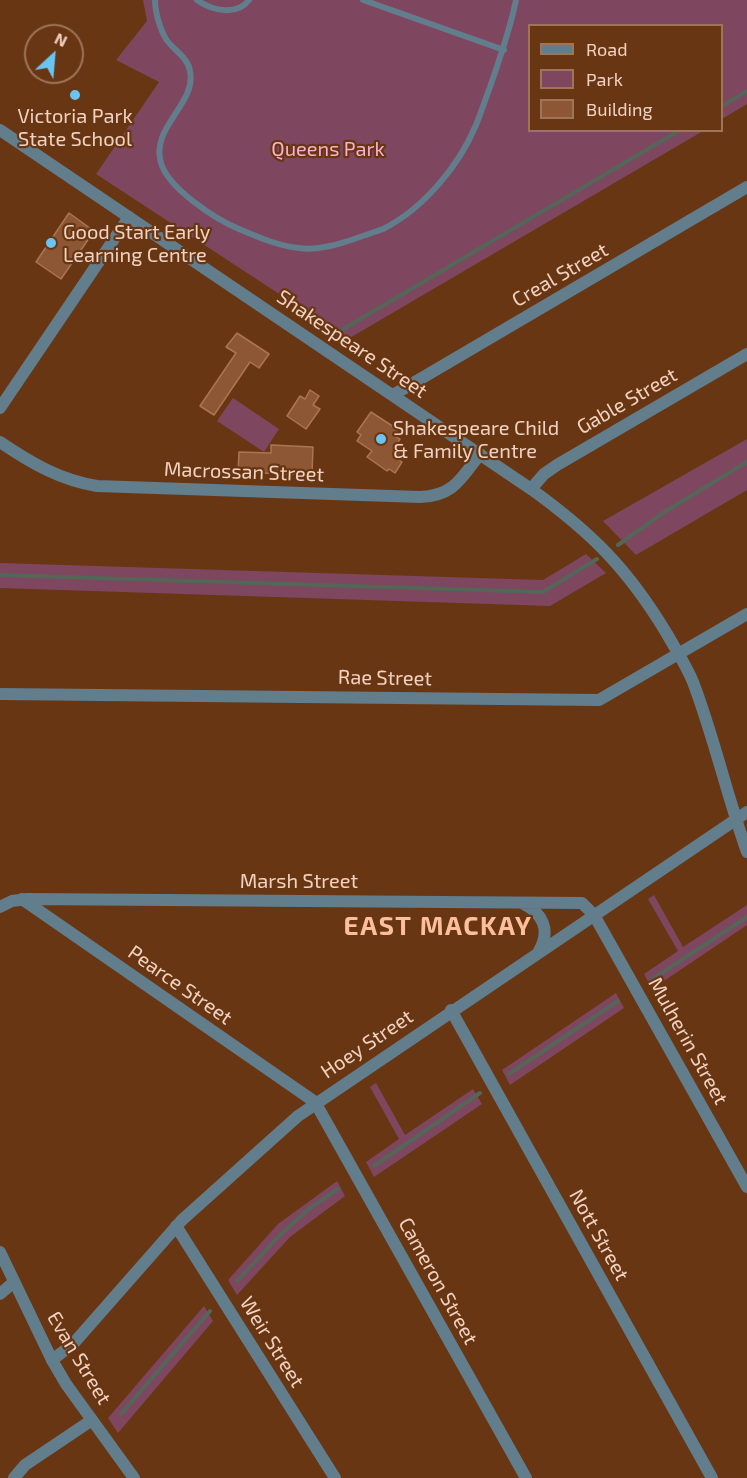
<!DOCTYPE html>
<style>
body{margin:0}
#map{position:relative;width:747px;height:1478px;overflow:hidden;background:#683613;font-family:"Exo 2",sans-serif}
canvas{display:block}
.legend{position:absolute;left:528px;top:24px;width:195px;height:108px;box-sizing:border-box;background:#683613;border:2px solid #9f7458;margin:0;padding:8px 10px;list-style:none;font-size:18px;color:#f1d2c0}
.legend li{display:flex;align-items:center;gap:12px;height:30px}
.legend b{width:30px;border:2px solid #9f7458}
.north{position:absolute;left:24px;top:24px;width:60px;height:60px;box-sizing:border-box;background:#683613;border:2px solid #9f7458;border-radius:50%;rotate:26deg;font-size:16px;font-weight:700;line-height:24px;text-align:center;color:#f1d2c0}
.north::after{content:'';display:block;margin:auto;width:21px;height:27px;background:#69c4f1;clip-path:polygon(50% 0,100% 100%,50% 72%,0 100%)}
</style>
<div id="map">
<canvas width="747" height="1478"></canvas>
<ul class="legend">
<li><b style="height:8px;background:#627d8c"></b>Road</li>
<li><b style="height:16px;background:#7f4660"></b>Park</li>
<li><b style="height:16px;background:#8d5735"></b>Building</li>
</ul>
<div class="north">N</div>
</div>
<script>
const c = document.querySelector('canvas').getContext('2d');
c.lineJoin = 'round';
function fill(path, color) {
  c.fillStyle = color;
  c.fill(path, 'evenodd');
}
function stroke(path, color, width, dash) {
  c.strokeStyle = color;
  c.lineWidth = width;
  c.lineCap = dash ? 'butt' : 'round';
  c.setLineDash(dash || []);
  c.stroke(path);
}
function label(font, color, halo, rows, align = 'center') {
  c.font = font + ' "Exo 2",sans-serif';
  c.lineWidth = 4.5;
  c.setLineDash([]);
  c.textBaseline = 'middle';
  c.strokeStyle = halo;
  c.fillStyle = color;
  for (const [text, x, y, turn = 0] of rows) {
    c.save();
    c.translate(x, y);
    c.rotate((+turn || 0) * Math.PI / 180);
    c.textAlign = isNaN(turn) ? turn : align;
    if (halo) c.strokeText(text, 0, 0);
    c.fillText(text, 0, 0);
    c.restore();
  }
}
const green = new Path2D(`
 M143,0H747V104L722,119V26H530V130L703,131L348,339L96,174L159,82L116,60L147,21Z
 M233,398L279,429L264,452L217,421Z
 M747,439V490L636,555L603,521Z
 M586,554L606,573L550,606L0,588V563L543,580Z
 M654,895L683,947L747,905V925L652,989L644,974L678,951L648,899Z
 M616,993L624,1008L510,1085L502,1070Z
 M376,1083L405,1135L473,1089L482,1104L374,1177L366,1162L399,1139L370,1087Z
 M337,1181L345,1196L290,1237L237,1295L228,1280L278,1224Z
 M204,1306L213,1321L118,1433L108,1418Z`);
const stream = new Path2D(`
 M722,106L747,91
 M335,334L680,130
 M618,545L666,511L747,462
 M0,575L543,592L597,559
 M651,980L747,917
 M509,1074L618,1001
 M374,1166L480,1093
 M237,1281L280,1235L310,1208L338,1189
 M121,1414L210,1311`);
const building = new Path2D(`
 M69,213L94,231L61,279L36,262Z
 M237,333L269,354L259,368L250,362L214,415L200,406L236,353L226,347Z
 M310,390L319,396L313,405L320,409L306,429L287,416L300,396L305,399Z
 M371,412L400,431L396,437L400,439L397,444L403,448L396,458L402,462L395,473L389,469L387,471L367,457L372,451L357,441L361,435L357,432Z
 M271,445L313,447L312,475L238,472L239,452L271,453Z`);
const service = new Path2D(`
 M155,0C155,12 160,29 166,39C173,50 188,57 190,71C197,104 150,127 161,163C168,188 215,219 239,229C258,237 278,246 299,248C318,251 340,244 357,238C365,235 375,232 383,229C423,209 459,166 476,125C481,113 485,100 490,87C500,58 510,30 516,0
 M197,0C213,11 237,16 249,0
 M363,0L504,50`);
const minor = new Path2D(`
 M393,395L747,187
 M0,408L129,217
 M0,442C31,463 60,480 97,486L420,497C453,496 461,479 480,454
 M531,489L544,474L557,465L747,354
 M0,694L599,700L747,614
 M22,899L315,1102L526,1478
 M522,903C543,913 551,930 539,951
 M0,907L12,901L27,899L582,903L594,915L747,1187
 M451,1010L712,1478
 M176,1226L335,1478
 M0,1294L14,1282
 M52,1360L73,1344L182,1220L298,1116L747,812
 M14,1478L25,1465L92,1420`);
const tertiary = new Path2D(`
 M0,130L531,489C592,533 628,569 667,634C676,650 686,665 693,682C714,737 727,796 747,852
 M0,1252L52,1360L66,1384L134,1478`);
const markers = [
 [75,95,6,"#69c4f1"],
 [51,243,6,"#69c4f1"],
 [381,439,6,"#69c4f1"]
];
const poiNames = [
 ["Victoria Park",75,116,"center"],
 ["State School",75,139,"center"],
 ["Good Start Early",63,232],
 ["Learning Centre",63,255],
 ["Shakespeare Child",393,428],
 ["& Family Centre",393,451]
];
const parkNames = [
 ["Queens Park",328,149]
];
const streetNames = [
 ["Creal Street",560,275,-30],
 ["Shakespeare Street",352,344,34],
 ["Gable Street",627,401,-30],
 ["Macrossan Street",244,472,2],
 ["Rae Street",385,678,1],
 ["Marsh Street",299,881],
 ["Pearce Street",180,985,35],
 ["Mulherin Street",688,1041,61],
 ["Hoey Street",367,1044,-34],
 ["Nott Street",599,1235,61],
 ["Cameron Street",438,1281,61],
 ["Weir Street",272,1342,58],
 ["Evan Street",79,1358,59]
];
const districtNames = [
 ["EAST MACKAY",438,926]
];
fill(green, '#7f4660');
stroke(stream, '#546658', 4);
fill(building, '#8d5735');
stroke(building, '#ac7452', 1.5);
stroke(service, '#627d8c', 6);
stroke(minor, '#627d8c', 12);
stroke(tertiary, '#627d8c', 12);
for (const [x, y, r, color] of markers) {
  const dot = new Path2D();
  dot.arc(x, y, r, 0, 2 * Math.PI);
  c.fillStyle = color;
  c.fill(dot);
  stroke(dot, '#683613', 2);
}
label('20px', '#f1d2c0', '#683613', poiNames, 'left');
label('20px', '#f7b0ce', '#683613', parkNames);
label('20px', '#f1d2c0', '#683613', streetNames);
c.letterSpacing = '1.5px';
label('bold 26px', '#fdbf9b', '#683613', districtNames);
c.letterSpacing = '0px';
</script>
